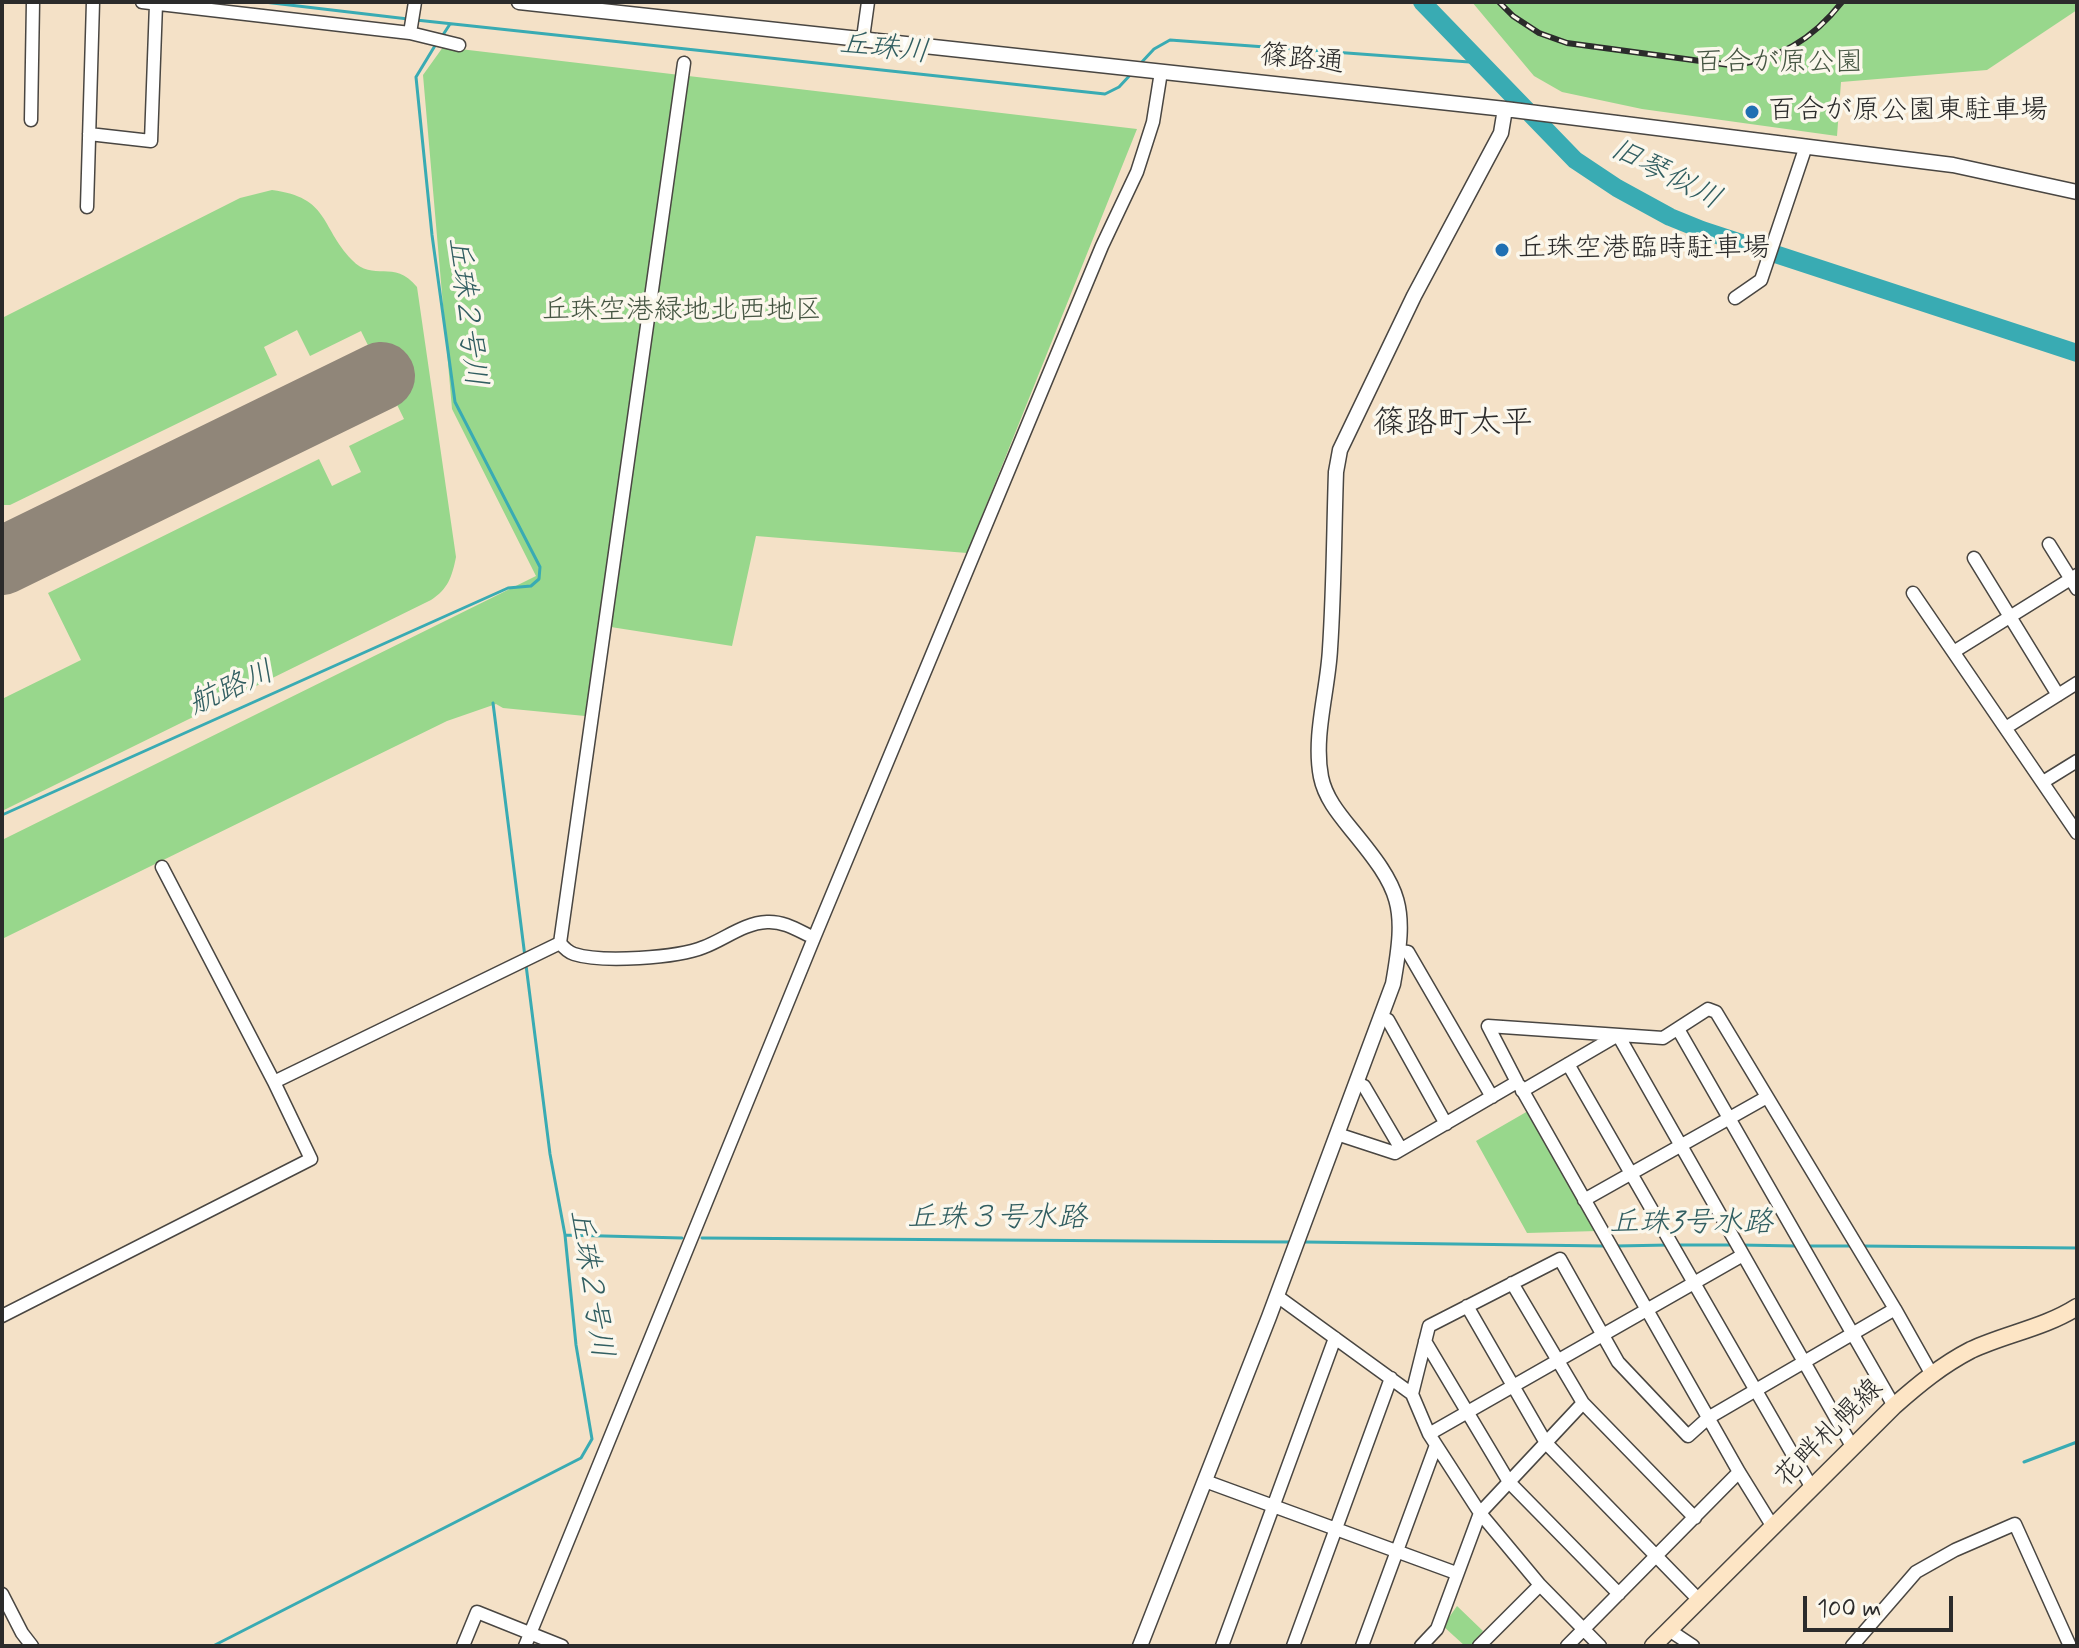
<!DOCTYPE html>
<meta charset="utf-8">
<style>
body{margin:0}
#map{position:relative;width:2079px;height:1648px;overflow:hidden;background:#f4e1c7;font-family:Mynerve,sans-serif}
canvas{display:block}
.frame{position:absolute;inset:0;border:4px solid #2b2b2b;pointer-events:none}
.scale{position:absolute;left:1803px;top:1596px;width:150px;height:36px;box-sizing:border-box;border:4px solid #2b2b2b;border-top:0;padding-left:10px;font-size:24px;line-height:28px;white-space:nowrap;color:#2b2b2b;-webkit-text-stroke:6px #fbf7ec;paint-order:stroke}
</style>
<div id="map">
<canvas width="2079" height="1648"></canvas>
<div class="frame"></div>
<div class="scale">100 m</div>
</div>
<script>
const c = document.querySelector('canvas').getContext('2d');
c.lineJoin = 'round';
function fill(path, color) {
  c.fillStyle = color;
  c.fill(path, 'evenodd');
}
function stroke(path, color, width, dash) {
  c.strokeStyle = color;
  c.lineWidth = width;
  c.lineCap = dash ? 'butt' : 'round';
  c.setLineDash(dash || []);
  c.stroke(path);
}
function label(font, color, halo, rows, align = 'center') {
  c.font = font + ' Mynerve,"Klee One",sans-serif';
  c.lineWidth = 7;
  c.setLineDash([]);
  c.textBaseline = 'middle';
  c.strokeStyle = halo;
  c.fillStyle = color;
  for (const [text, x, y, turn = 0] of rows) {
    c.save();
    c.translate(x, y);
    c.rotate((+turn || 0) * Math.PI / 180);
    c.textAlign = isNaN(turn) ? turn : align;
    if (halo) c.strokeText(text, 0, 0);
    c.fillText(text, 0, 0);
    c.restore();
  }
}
const green = new Path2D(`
 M1472,2H2077V10L1987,70L1841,82L1837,136L1642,109L1562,92L1534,76Z
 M443,47L1137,129L967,553L756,536L732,646L598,625L585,716L503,708L496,704L447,721L2,939V840L536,576L452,409L423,75Z
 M272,190C330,198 319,225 352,260C373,283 394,258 417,287L456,557C452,577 448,589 431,600L2,811V699L81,660L48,593L319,459L332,486L361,472L349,446L404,419L361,331L310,356L297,330L264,347L277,375L10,505H2V318L240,198Z
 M1528,1111L1597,1231L1527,1233L1476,1141Z
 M1457,1606L1483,1631L1471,1646H1465L1443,1626Z`);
const stream = new Path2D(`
 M264,2L408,19
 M416,20L1105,94L1119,87L1132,73
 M441,38L450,24
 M1140,64L1154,49L1170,40L1483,63
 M493,703L525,957
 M2,815L508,588L531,586L539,579L540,567L455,402L432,235L416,77L436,44
 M565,1235L682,1238
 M702,1238L1290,1242
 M1305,1242L1605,1246
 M1676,1245H1733
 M1740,1245L1797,1246
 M1616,1246L1669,1245
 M1808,1246H1853
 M1860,1246L2077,1248
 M2024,1462L2077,1442
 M213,1646L581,1458L592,1439L576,1345L565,1235L550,1154L526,965`);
const river = new Path2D(`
 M1422,2L1575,160L1617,188L1670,217L1702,230L2077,353`);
const runway = new Path2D(`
 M2,561L381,376`);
const minor = new Path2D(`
 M142,2L410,33L415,2
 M410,33L459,45
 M863,38L868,2
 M31,120L33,2
 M89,134L151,141L156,4
 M87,207L93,2
 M1735,298L1761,280L1806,146
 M2049,544L2077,589
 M1974,558L2058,695
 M1913,593L2077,833
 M1955,651L2077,575
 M2007,727L2077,683
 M2043,782L2077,761
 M560,943C564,948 568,952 574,954C602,963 677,958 704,947C725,939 744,923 767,922C785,921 799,931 814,938
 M1399,951L1408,952L1492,1097
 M1381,1017L1388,1020L1446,1124
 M1678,1029L1894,1406
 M1568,1064L1812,1488
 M274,1082L560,943L684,63
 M1356,1083L1364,1086L1401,1149
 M1520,1086L1739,1472L1773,1527
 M1522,1091L1618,1035L1853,1448
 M1337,1134L1395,1153L1517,1082L1488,1026L1663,1038L1708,1009L1716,1012L1895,1309L1931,1373
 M1584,1200L1767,1097
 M1512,1283L1583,1403L1695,1518
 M1277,1296L1412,1394L1429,1434L1480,1513L1540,1585L1600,1646
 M1467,1306L1546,1443L1699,1600
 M2,1316L311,1159L274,1082L162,867
 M1425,1341L1509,1482L1619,1594
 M1412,1394L1429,1326L1560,1259L1618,1362L1688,1436L1708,1418L1895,1309
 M1429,1434L1743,1255
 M1205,1481L1456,1573
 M2,1594L22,1633L32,1646
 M1669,1630L1693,1646
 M463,1646L477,1612L562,1646
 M525,1646L814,938L1102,246L1137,172L1153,122L1161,72
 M1222,1646L1335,1338
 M1293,1646L1391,1378
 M1362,1646L1436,1445
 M1421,1646L1437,1629L1480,1513L1583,1403
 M1479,1646L1540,1585
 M1567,1646L1739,1472
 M1852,1646L1916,1572L1955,1550L2015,1524L2070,1646`);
const tertiary = new Path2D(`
 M519,2L1505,109L1953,165L2077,192
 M1140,1646L1269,1317L1393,984C1407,905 1402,891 1351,829C1338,813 1325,797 1321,777C1313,736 1328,690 1330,649C1334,590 1334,531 1336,472L1340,450L1414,296L1501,133L1505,109`);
const secondary = new Path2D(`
 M1653,1646L1894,1406C1919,1384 1942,1365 1971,1350C2005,1334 2044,1328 2077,1307`);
const rail = new Path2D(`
 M1499,2L1513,16L1539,33L1567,43L1730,65C1778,61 1813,39 1842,2`);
const markers = [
 [1752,112,8,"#1f6fb2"],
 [1502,250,8,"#1f6fb2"]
];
const streetNames = [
 ["篠路通",1302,61,6],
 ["花畔札幌線",1830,1434,-45]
];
const parkNames = [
 ["百合が原公園",1779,64],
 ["丘珠空港緑地北西地区",682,312]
];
const poiNames = [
 ["百合が原公園東駐車場",1768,112],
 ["丘珠空港臨時駐車場",1518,250]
];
const waterNames = [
 ["丘珠川",884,50,6],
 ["旧琴似川",1665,176,27],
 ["丘珠２号川",465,312,83],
 ["航路川",232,690,-24],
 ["丘珠３号水路",997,1220],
 ["丘珠3号水路",1691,1225],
 ["丘珠２号川",589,1284,81]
];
const quarterNames = [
 ["篠路町太平",1453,425]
];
fill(green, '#98d78c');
stroke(stream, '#39abb3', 3);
stroke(river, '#39abb3', 18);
stroke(runway, '#908679', 68);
stroke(minor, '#494642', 15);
stroke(tertiary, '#494642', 17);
stroke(secondary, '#494642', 19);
stroke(minor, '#fff', 12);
stroke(tertiary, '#fff', 14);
stroke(secondary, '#fde5c5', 16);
stroke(rail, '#2b2b2b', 6);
stroke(rail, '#fbf7ec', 3, [9]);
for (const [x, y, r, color] of markers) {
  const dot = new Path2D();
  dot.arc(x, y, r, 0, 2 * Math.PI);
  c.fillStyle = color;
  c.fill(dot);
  stroke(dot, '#fbf7ec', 3);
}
label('28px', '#2b2b2b', '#fbf7ec', streetNames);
label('28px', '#465643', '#fbf7ec', parkNames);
label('28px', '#2b2b2b', '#fbf7ec', poiNames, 'left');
label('italic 30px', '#315e61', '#fbf7ec', waterNames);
label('32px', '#2b2b2b', '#fbf7ec', quarterNames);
</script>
